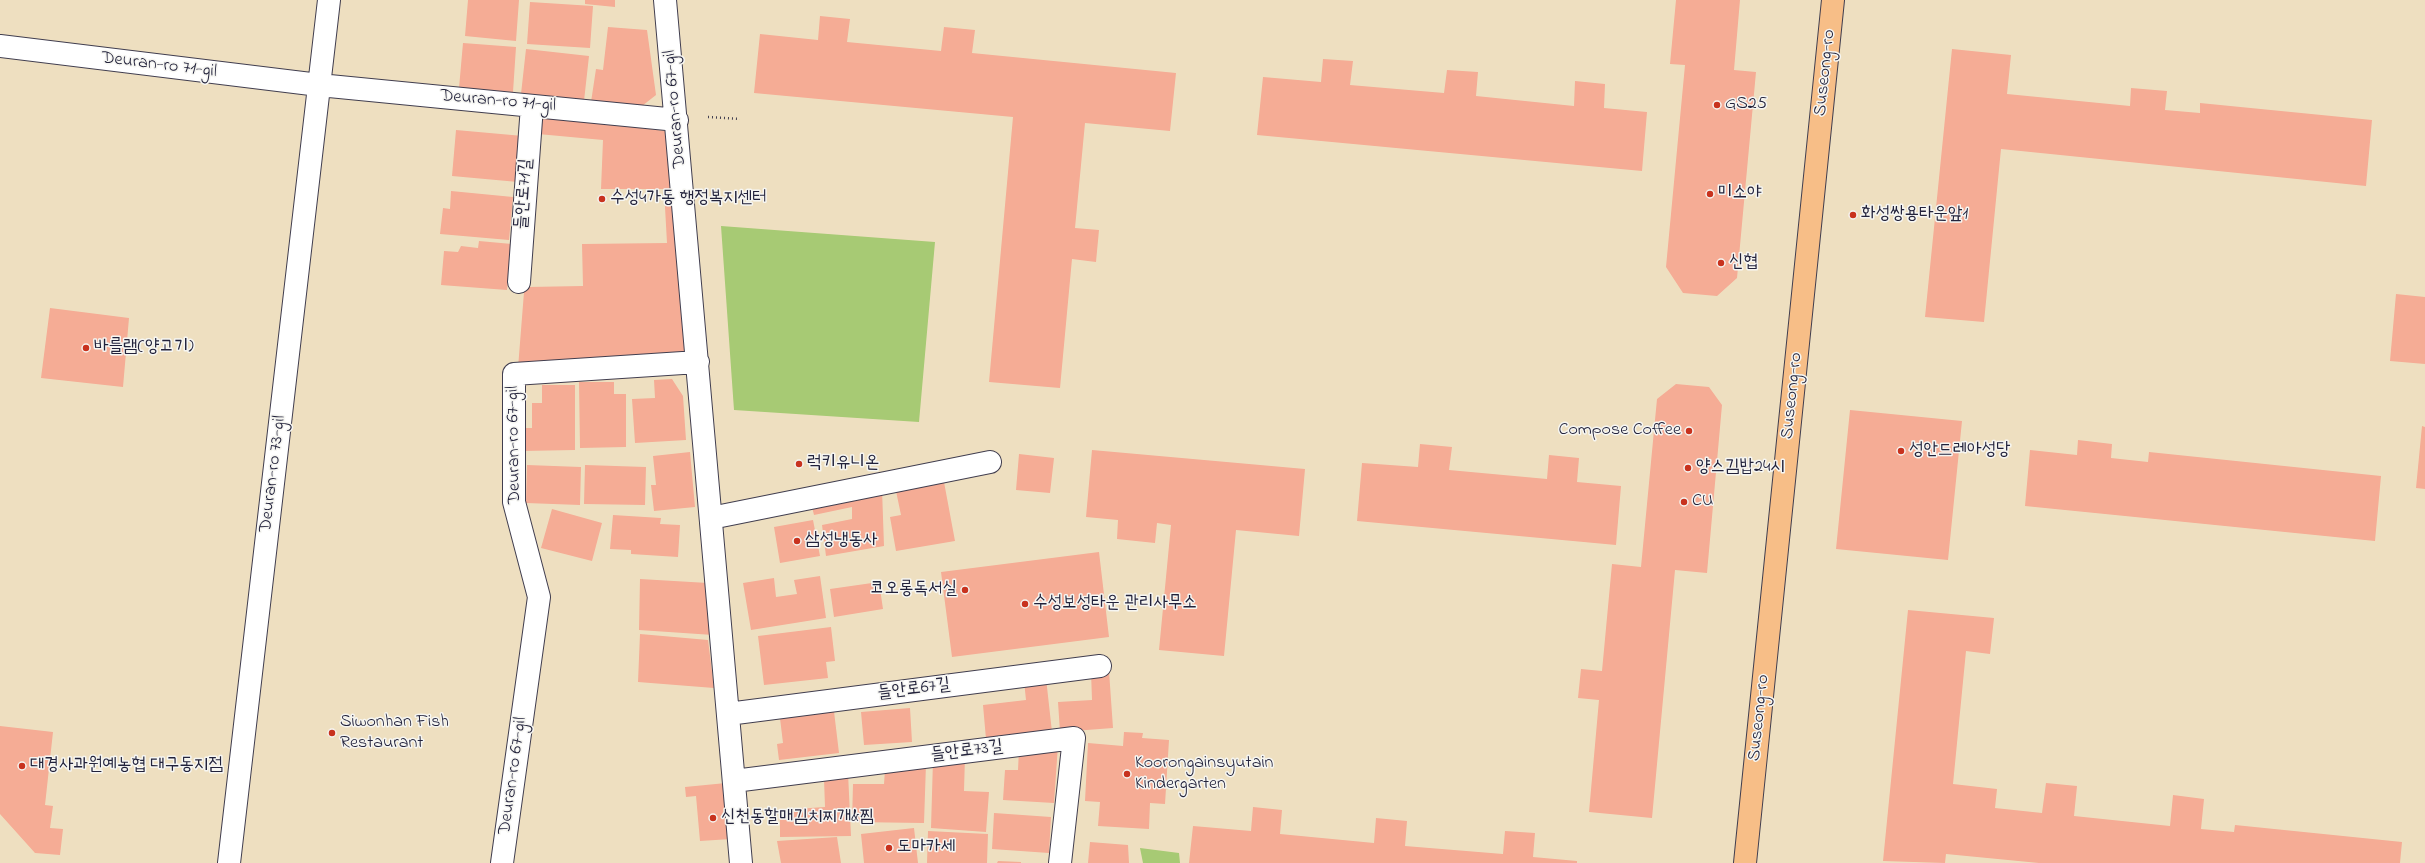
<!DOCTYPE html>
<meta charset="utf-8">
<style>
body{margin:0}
canvas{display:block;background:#eedfc0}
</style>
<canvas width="2425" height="863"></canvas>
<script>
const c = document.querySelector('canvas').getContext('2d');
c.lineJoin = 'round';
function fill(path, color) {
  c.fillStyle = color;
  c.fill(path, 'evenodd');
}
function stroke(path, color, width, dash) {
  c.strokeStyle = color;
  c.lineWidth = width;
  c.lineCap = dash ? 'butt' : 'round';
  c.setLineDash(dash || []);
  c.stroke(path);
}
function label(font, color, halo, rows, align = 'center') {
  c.font = font + ' "Indie Flower","Poor Story",sans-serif';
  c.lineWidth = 3;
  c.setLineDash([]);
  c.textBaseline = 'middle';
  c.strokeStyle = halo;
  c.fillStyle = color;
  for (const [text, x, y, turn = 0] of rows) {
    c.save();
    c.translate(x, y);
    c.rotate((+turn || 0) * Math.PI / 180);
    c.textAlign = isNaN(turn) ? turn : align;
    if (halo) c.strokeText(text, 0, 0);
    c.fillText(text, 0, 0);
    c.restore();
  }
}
const green = new Path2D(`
 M721,226L935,242L919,422L734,410Z
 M1140,848L1179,853L1180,863H1143Z`);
const building = new Path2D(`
 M468,0H519L516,41L465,36Z
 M585,0H615V7L585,4Z
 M1676,0H1740L1734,70L1756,72L1737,278L1717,296L1683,293L1666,267L1685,65L1670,64Z
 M530,2L593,6L590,48L527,44Z
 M820,16L850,19L847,42L941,51L944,27L975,30L972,53L1176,73L1170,131L1085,123L1075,228L1099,230L1096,262L1072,259L1060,388L989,382L1013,117L754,93L760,34L818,40Z
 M608,27L647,30L656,95L642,106L591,102L596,69L603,70Z
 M463,43L516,47L513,92L459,88Z
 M526,49L589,56L584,101L521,94Z
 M1952,49L2011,55L2007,94L2130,106L2131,88L2167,91L2165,110L2200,113V103L2372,120L2366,186L2001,149L1984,322L1925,317Z
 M1323,59L1353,61L1350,85L1444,93L1447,70L1478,72L1476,96L1574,106L1575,81L1605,84L1604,108L1647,112L1642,171L1257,135L1263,77L1321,82Z
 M538,115L665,131L686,356L518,368ZM538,134L603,140L601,189H664L667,243L582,244L583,286L528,287Z
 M456,130L523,136L518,182L452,176Z
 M451,191L513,197L509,240L440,234L443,208L450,209Z
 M479,241L512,244L507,290L441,285L444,251L458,252L461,246L478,248Z
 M2396,294L2425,297V364L2390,361Z
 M50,308L129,318L123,387L41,378Z
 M672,379L683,396L686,440L635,443L632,399L655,398L654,380Z
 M579,382H614V394H626V447L580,448Z
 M1676,384L1709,387L1722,405L1707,573L1675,570L1652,818L1589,812L1599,700L1578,698L1581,669L1602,671L1612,564L1641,567L1657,399Z
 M542,385H575V450L522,451V428H532V403H542Z
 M1850,410L1962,421L1948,560L1836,549Z
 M2422,426L2425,427V489L2416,488Z
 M2078,440L2112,444L2111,458L2148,462L2149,452L2381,476L2375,541L2025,506L2030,450L2077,455Z
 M1420,444L1452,447L1449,470L1547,479L1549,455L1579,458L1577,482L1621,486L1616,545L1357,521L1362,463L1418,467Z
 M1092,450L1305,469L1299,536L1236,530L1224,656L1159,650L1171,525L1157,523L1155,543L1117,539L1118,520L1086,517Z
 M690,452L695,507L654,511L651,485H656L653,456Z
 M1019,454L1054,458L1050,493L1016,490Z
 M527,465L581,467L580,505L526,503Z
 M585,465L646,467L645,505L584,504Z
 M944,482L955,541L896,551L890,517L901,515L896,491Z
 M882,489L884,546L826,556L822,525L852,519V507L814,515L811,503Z
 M552,509L602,523L592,561L541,548Z
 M613,515L661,518L660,524L680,525L678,557L631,554V550L610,549Z
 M813,520L820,556L780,563L774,527Z
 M1099,552L1109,637L952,657L941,572Z
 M820,576L826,618L751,630L743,583L774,578L776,597L797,594L794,580Z
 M640,579L708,583L713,635L639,630Z
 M879,582L883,609L834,617L830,589Z
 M1908,610L1994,618L1990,654L1966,651L1953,784L1997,789L1995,808L2042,813L2046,783L2077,786L2074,816L2170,826L2173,795L2204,799L2201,829L2234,832L2235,825L2402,842L2400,863H2039L1946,854L1945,863L1883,861Z
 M831,627L835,661L826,662L828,678L764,685L758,636Z
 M640,634L708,640L714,688L638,682Z
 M1109,671L1113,728L1060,732L1058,702L1092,700L1091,672Z
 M1046,678L1052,732L986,739L983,705L1026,700L1024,681Z
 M833,703L839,753L779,760L777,744L783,743L779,710Z
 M910,708L912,742L864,745L861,712Z
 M0,726L53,732L45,805L53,806L50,828L63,829L60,855L35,853L0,814Z
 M1124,732L1143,733L1142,738L1169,740L1165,804L1150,803L1149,829L1098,826L1100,802L1085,801L1088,743L1123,746Z
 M1058,745L1054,803L1003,800L1005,770H1018L1019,749Z
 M965,756L964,791L989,792L986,832L931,828L933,760Z
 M926,764L924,823L852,822L853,784H884L885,770Z
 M848,773L851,836L780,837V810L825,807L824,779Z
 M726,783L731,839L700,841L696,796L686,797L685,787Z
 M1253,807L1282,810L1280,834L1374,843L1376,818L1407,821L1405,846L1503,854L1505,831L1535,833L1533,857L1577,861V863H1189L1193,826L1251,831Z
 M994,813L1051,817L1049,853L992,849Z
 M914,828L918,863H864L861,834Z
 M928,831L988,834L987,863H927Z
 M837,837L841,863H781L777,841Z
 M1090,842L1128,845L1129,863H1088Z
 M998,861L1021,862V863H997Z`);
const path = new Path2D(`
 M708,117L740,119`);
const minor = new Path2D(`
 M665,0L741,863
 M0,46L319,85L677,120
 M519,282L532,106
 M711,518L990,462
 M728,714L1100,666
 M734,781L1074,738L1060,863
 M229,863L329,0
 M502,863L539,597L514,502V374L698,362`);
const major = new Path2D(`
 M1745,863L1833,0`);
const markers = [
 [1717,105,4,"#c8321e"],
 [1710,194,4,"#c8321e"],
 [602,199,4,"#c8321e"],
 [1853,215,4,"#c8321e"],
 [1721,263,4,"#c8321e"],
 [86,348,4,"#c8321e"],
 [1689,431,4,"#c8321e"],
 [1901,451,4,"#c8321e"],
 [799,464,4,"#c8321e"],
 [1688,468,4,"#c8321e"],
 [1684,502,4,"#c8321e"],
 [797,541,4,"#c8321e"],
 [965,590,4,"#c8321e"],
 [1025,604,4,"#c8321e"],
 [332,733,4,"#c8321e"],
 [22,766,4,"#c8321e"],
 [1127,774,4,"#c8321e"],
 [713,818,4,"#c8321e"],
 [889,848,4,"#c8321e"]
];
const streetNames = [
 ["Deuran-ro 71-gil",159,66,7],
 ["Suseong-ro",1826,73,-84],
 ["Deuran-ro 71-gil",498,102,5],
 ["Deuran-ro 67-gil",676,109,-95],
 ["들안로71길",525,194,-86],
 ["Suseong-ro",1793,396,-84],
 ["Deuran-ro 67-gil",515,445,-91],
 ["Deuran-ro 73-gil",274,474,-83],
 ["들안로67길",914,690,-7],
 ["Suseong-ro",1760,718,-84],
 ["들안로73길",967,752,-7],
 ["Deuran-ro 67-gil",514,776,-82]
];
const poiNames = [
 ["GS25",1725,105],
 ["미소야",1718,194],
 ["수성4가동 행정복지센터",610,199],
 ["화성쌍용타운앞1",1861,215],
 ["신협",1729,263],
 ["바를램(양고기)",94,348],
 ["Compose Coffee",1681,431,"right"],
 ["성안드레아성당",1909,451],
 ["럭키유니온",807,464],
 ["양스김밥24시",1696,468],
 ["CU",1692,502],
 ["삼성냉동사",805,541],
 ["코오롱독서실",957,590,"right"],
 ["수성보성타운 관리사무소",1033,604],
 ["Siwonhan Fish",340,723],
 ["Restaurant",340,744],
 ["Koorongainsyutain",1135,764],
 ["Kindergarten",1135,785],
 ["대경사과원예농협 대구동지점",30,766],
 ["신천동할매김치찌개&찜",721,818],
 ["도마카세",897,848]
];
fill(green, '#a7ca74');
fill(building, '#f5ac95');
stroke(minor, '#413e4f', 24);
stroke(major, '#413e4f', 24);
stroke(path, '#413e4f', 2.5, [1, 3]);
stroke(minor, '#fff', 22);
stroke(major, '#f7be87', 22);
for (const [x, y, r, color] of markers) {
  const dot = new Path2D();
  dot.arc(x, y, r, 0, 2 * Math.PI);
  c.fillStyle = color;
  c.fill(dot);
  stroke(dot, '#f6f6f2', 1.5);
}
label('18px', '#22223b', '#f6f6f2', streetNames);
label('18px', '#22223b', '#f6f6f2', poiNames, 'left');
</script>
